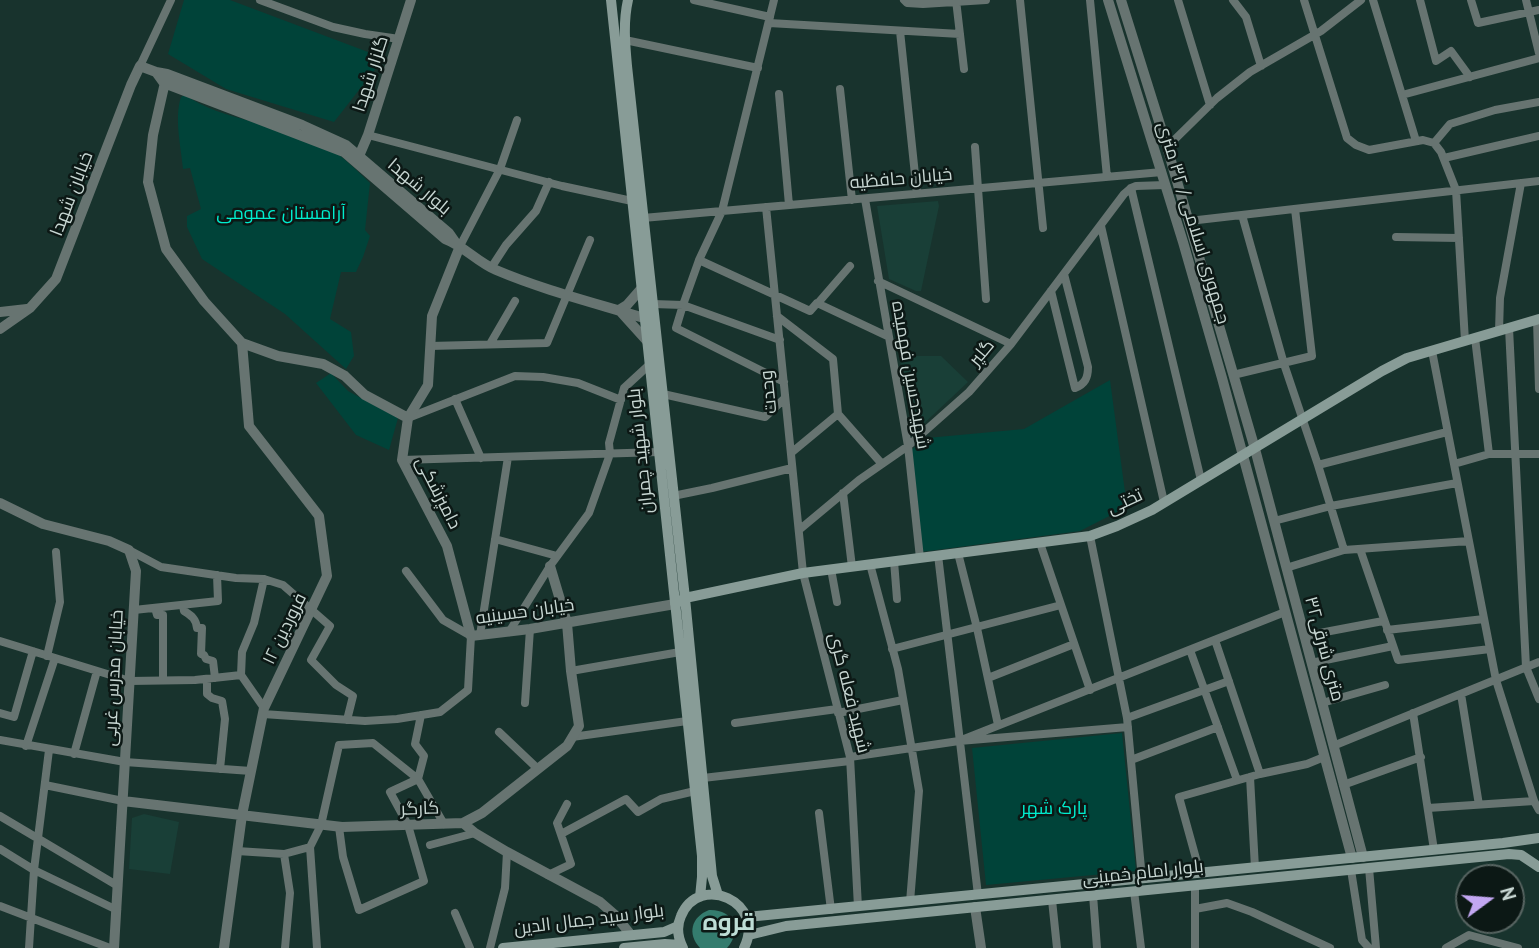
<!DOCTYPE html>
<meta charset="utf-8">
<style>
body{margin:0}
#map{position:relative;width:1539px;height:948px;overflow:hidden;background:#18332d;font-family:"PT Sans",sans-serif}
canvas{display:block}
.north{position:absolute;left:1455px;top:864px;width:70px;height:70px;box-sizing:border-box;background:#0c1815;border:2px solid #576461;border-radius:50%;rotate:74deg;font-size:19px;font-weight:700;line-height:28px;text-align:center;color:#c7d6d2}
.north::after{content:'';display:block;margin:auto;width:24px;height:32px;background:#c3a7f2;clip-path:polygon(50% 0,100% 100%,50% 72%,0 100%)}
</style>
<div id="map">
<canvas width="1539" height="948"></canvas>
<div class="north">N</div>
</div>
<script>
const c = document.querySelector('canvas').getContext('2d');
c.lineJoin = 'round';
function fill(path, color) {
  c.fillStyle = color;
  c.fill(path, 'evenodd');
}
function stroke(path, color, width, dash) {
  c.strokeStyle = color;
  c.lineWidth = width;
  c.lineCap = dash ? 'butt' : 'round';
  c.setLineDash(dash || []);
  c.stroke(path);
}
function label(font, color, halo, rows, align = 'center') {
  c.font = font + ' "PT Sans",Cairo,sans-serif';
  c.lineWidth = 5;
  c.setLineDash([]);
  c.textBaseline = 'middle';
  c.strokeStyle = halo;
  c.fillStyle = color;
  for (const [text, x, y, turn = 0] of rows) {
    c.save();
    c.translate(x, y);
    c.rotate((+turn || 0) * Math.PI / 180);
    c.textAlign = isNaN(turn) ? turn : align;
    if (halo) c.strokeText(text, 0, 0);
    c.fillText(text, 0, 0);
    c.restore();
  }
}
const built = new Path2D(`
 M938,201L939,206L921,291H916L889,279L877,206Z
 M911,356H941L968,382L917,430L913,427L900,358Z
 M144,814L179,822L170,874L129,869L132,818Z`);
const green = new Path2D(`
 M184,0H230L384,58L334,122L226,89L168,54Z
 M185,95C225,122 275,122 319,142C338,151 354,168 370,183L365,230L370,236L363,257L356,272H341L330,319L351,332L354,356L346,369L285,314L202,259L187,227V216L201,209L190,168L183,169C181,147 174,118 181,97Z
 M331,373L348,391L398,418L389,450L356,435L316,383Z
 M1110,380L1127,507L1080,531L921,552L907,453L927,438L1024,429Z
 M1122,733L1136,871L986,885L972,748Z`);
const water = new Path2D(`
 M709,910C733,909 743,930 727,948H700C687,934 691,917 709,910Z`);
const minor = new Path2D(`
 M260,0L333,27L365,34L399,39
 M694,0L770,17
 M904,0L907,3L923,4L986,0
 M956,0L964,69
 M1020,0L1043,228
 M1090,0L1107,177
 M1178,0L1210,105
 M1233,0L1246,17L1261,66
 M1304,0L1347,138L1356,145L1369,150L1423,140L1434,143L1441,152L1456,190L1465,341
 M1373,0L1416,141
 M1420,0L1436,61L1451,51L1470,77
 M1471,0L1478,23L1539,10
 M1526,0L1539,53
 M769,23L960,34
 M900,31L917,194
 M625,40L758,68
 M140,66L171,0
 M840,89L852,200
 M779,94L789,205
 M1402,95L1539,58
 M368,135L562,186L632,201
 M1434,143L1450,124L1495,110L1539,102
 M975,147L986,299
 M1167,147L1217,98L1250,72L1321,31L1361,0
 M1444,158L1539,136
 M1131,188L1201,480
 M865,199L908,446L920,558
 M766,207L803,573L850,757L858,907
 M1242,215L1284,364L1318,465L1344,550
 M643,218L1162,172
 M1189,221L1539,181
 M1101,226L1164,502
 M1396,237L1459,238
 M460,246L500,169L517,120
 M699,260L810,311L817,303L887,336
 M491,268L506,245L536,211L549,182
 M878,281L1011,344
 M1051,291L1075,388C1085,384 1088,378 1088,367L1064,274
 M818,303L850,266
 M653,304L683,305L699,260L722,211L774,0
 M777,316L833,359L838,414L791,453
 M1537,320L1539,389
 M1509,328L1526,667L1539,699
 M1499,331L1500,298L1521,183
 M1475,338L1489,454
 M780,340L683,305L676,328L784,382
 M490,344L515,301
 M430,346L547,343L590,240
 M1432,351L1496,680L1534,801L1539,810
 M1233,375L1312,356L1295,209
 M663,394L765,417L785,398
 M455,399L481,458
 M838,414L882,464
 M408,418L515,376L543,377L578,383L621,400
 M402,460L659,452
 M1454,464L1489,454H1539
 M1318,465L1447,432
 M843,493L852,567
 M673,496L712,488L792,468
 M1274,521L1331,506L1457,483
 M799,530L859,480L908,446L969,392L1011,344L1124,194L1131,188L1136,186L1165,185
 M1090,536L1127,718L1142,879
 M495,539L557,556
 M1040,543L1090,690
 M1360,549L1398,660L1490,649
 M129,550L161,567L236,578L264,579L283,585L330,626L311,660L336,685L353,696L347,720
 M958,553L977,628L998,725
 M938,555L978,895
 M894,561L897,599
 M870,564L898,669L919,791L910,902
 M1286,568L1344,550L1469,541
 M831,569L837,602
 M183,605L184,611C192,616 196,619 197,628H202L201,654L204,655L206,659L213,661L215,678
 M155,608L157,615H163V680
 M134,610L218,601L217,575
 M1387,630L1484,619
 M509,632L550,566L589,513L610,454L609,443L624,388L649,365
 M480,635L508,457
 M1304,636L1383,621
 M1215,640L1260,774
 M0,641L130,681L195,680L241,675L264,708
 M892,649L1061,605
 M1190,650L1237,780
 M47,656L60,602L56,552
 M1311,663L1393,646
 M571,671L680,652
 M241,675L242,652L254,623L264,579
 M988,678L1074,644
 M207,679V694L212,698L222,701L225,719L220,769
 M1461,694L1479,805
 M525,703L530,629
 M1322,703L1385,685
 M0,713L14,717L33,651
 M838,713L903,700
 M1413,713L1434,850
 M263,714L365,721L397,719L440,712L468,690L471,636L443,620L406,571
 M1127,718L1229,681
 M735,723L837,709
 M499,732L538,769
 M572,737L687,721
 M0,740L125,762L251,771
 M959,741L1285,612
 M26,746L55,658
 M1333,746L1539,662
 M74,754L97,671
 M850,757L959,741L1128,727
 M1131,760L1218,727
 M1250,777L1255,868
 M703,778L850,761
 M45,785L123,801
 M1343,785L1421,757
 M1428,808L1534,801
 M819,813L831,910
 M0,816L118,886
 M339,827L343,857L359,910L424,881L408,825L390,792L418,779L424,756L415,744L421,715
 M561,834L626,799L638,812L661,799L695,791
 M430,845L475,833
 M310,847L317,948
 M0,849L34,870L117,910
 M237,851L284,854L310,847L321,825L339,745L373,743L418,779L444,824
 M284,854L290,893L285,948
 M1369,868L1376,948
 M1351,870L1362,940L1369,948
 M1200,873L1179,797L1260,774L1307,764L1324,757
 M548,875L571,864L557,823L567,804
 M1134,891L1141,948
 M1093,895L1097,948
 M1052,900L1057,948
 M0,906L110,948
 M1195,909L1227,903L1252,912L1330,948
 M455,913L470,948
 M29,948L34,870L49,750
 M490,948L505,888L507,852
 M1195,948V885
 M1446,948L1469,935L1518,948`);
const tertiary = new Path2D(`
 M1108,0L1183,242L1222,378L1352,858
 M1121,0L1167,147L1255,449L1363,857
 M156,72L164,83L344,152L445,239C464,246 477,262 496,270C543,290 595,303 644,318
 M166,78L153,135L148,182L166,249L204,301L242,343L278,356L323,364L345,376L365,395L408,418
 M359,156L368,135L411,0
 M460,246L432,316L428,385L408,418L402,460L447,546L471,636L530,629L675,604
 M641,289L627,305L619,310L647,341
 M0,312L27,309
 M0,329L30,308L56,279L131,85L140,66L156,72L167,74L302,125L346,145L449,233L456,243
 M0,503L43,524L109,541L129,550L136,571L114,948
 M123,801L342,827L463,823L482,813L567,746L579,726L571,671L567,623L550,566
 M463,823L475,833L507,852L600,902L615,915L631,935
 M975,907L981,948
 M224,948L242,815L264,708L327,576L319,516L249,426L242,343`);
const secondary = new Path2D(`
 M611,0L702,856V877L700,897
 M628,0C623,22 625,44 627,66L685,598L712,876L718,895
 M675,604L685,598L803,573L1090,536L1117,526L1152,510L1382,371L1407,358L1539,319
 M747,917L1503,843L1539,838
 M749,935L786,926L1509,854L1521,855L1539,867
 M503,948L664,932L678,926
 M624,948L665,944L681,945
 M683,948C678,938 676,927 681,916C699,872 767,902 744,948`);
const streetNames = [
 ["گلزار شهدا",371,74,-72],
 ["خیابان حافظیه",901,179,-5],
 ["بلوار شهدا",419,187,40],
 ["خیابان شهدا",72,194,-69],
 ["جمهوری اسلامی / ۳۲ متری",1193,223,73],
 ["گلپر",982,353,-50],
 ["شهیدحسین فهمیده",910,375,80],
 ["وحدت",769,392,-96],
 ["بلوار شهید چمران",641,451,-96],
 ["دامپزشکی",438,493,63],
 ["تختی",1125,502,-25],
 ["خیابان حسینیه",525,612,-8],
 ["۱۲ فروردین",285,629,-64],
 ["متری شرقی۳۲",1324,649,75],
 ["خیابان مدرس غربی",114,678,-87],
 ["شهید فعله گری",849,693,76],
 ["کارگر",420,809,-2],
 ["بلوار امام خمینی",1143,873,-6],
 ["بلوار سید جمال الدین",589,920,-7]
];
const parkNames = [
 ["آرامستان عمومی",281,214],
 ["پارک شهر",1054,809]
];
const districtNames = [
 ["قروه",729,923]
];
fill(built, '#193f37');
fill(green, '#004339');
fill(water, '#347c6e');
stroke(minor, '#677471', 8);
stroke(tertiary, '#677471', 10);
stroke(secondary, '#889c97', 10);
label('18px', '#c7d6d2', '#0c1815', streetNames);
label('18px', '#00edce', '#0c1815', parkNames);
label('bold 24px', '#beded6', '#0c1815', districtNames);
</script>
